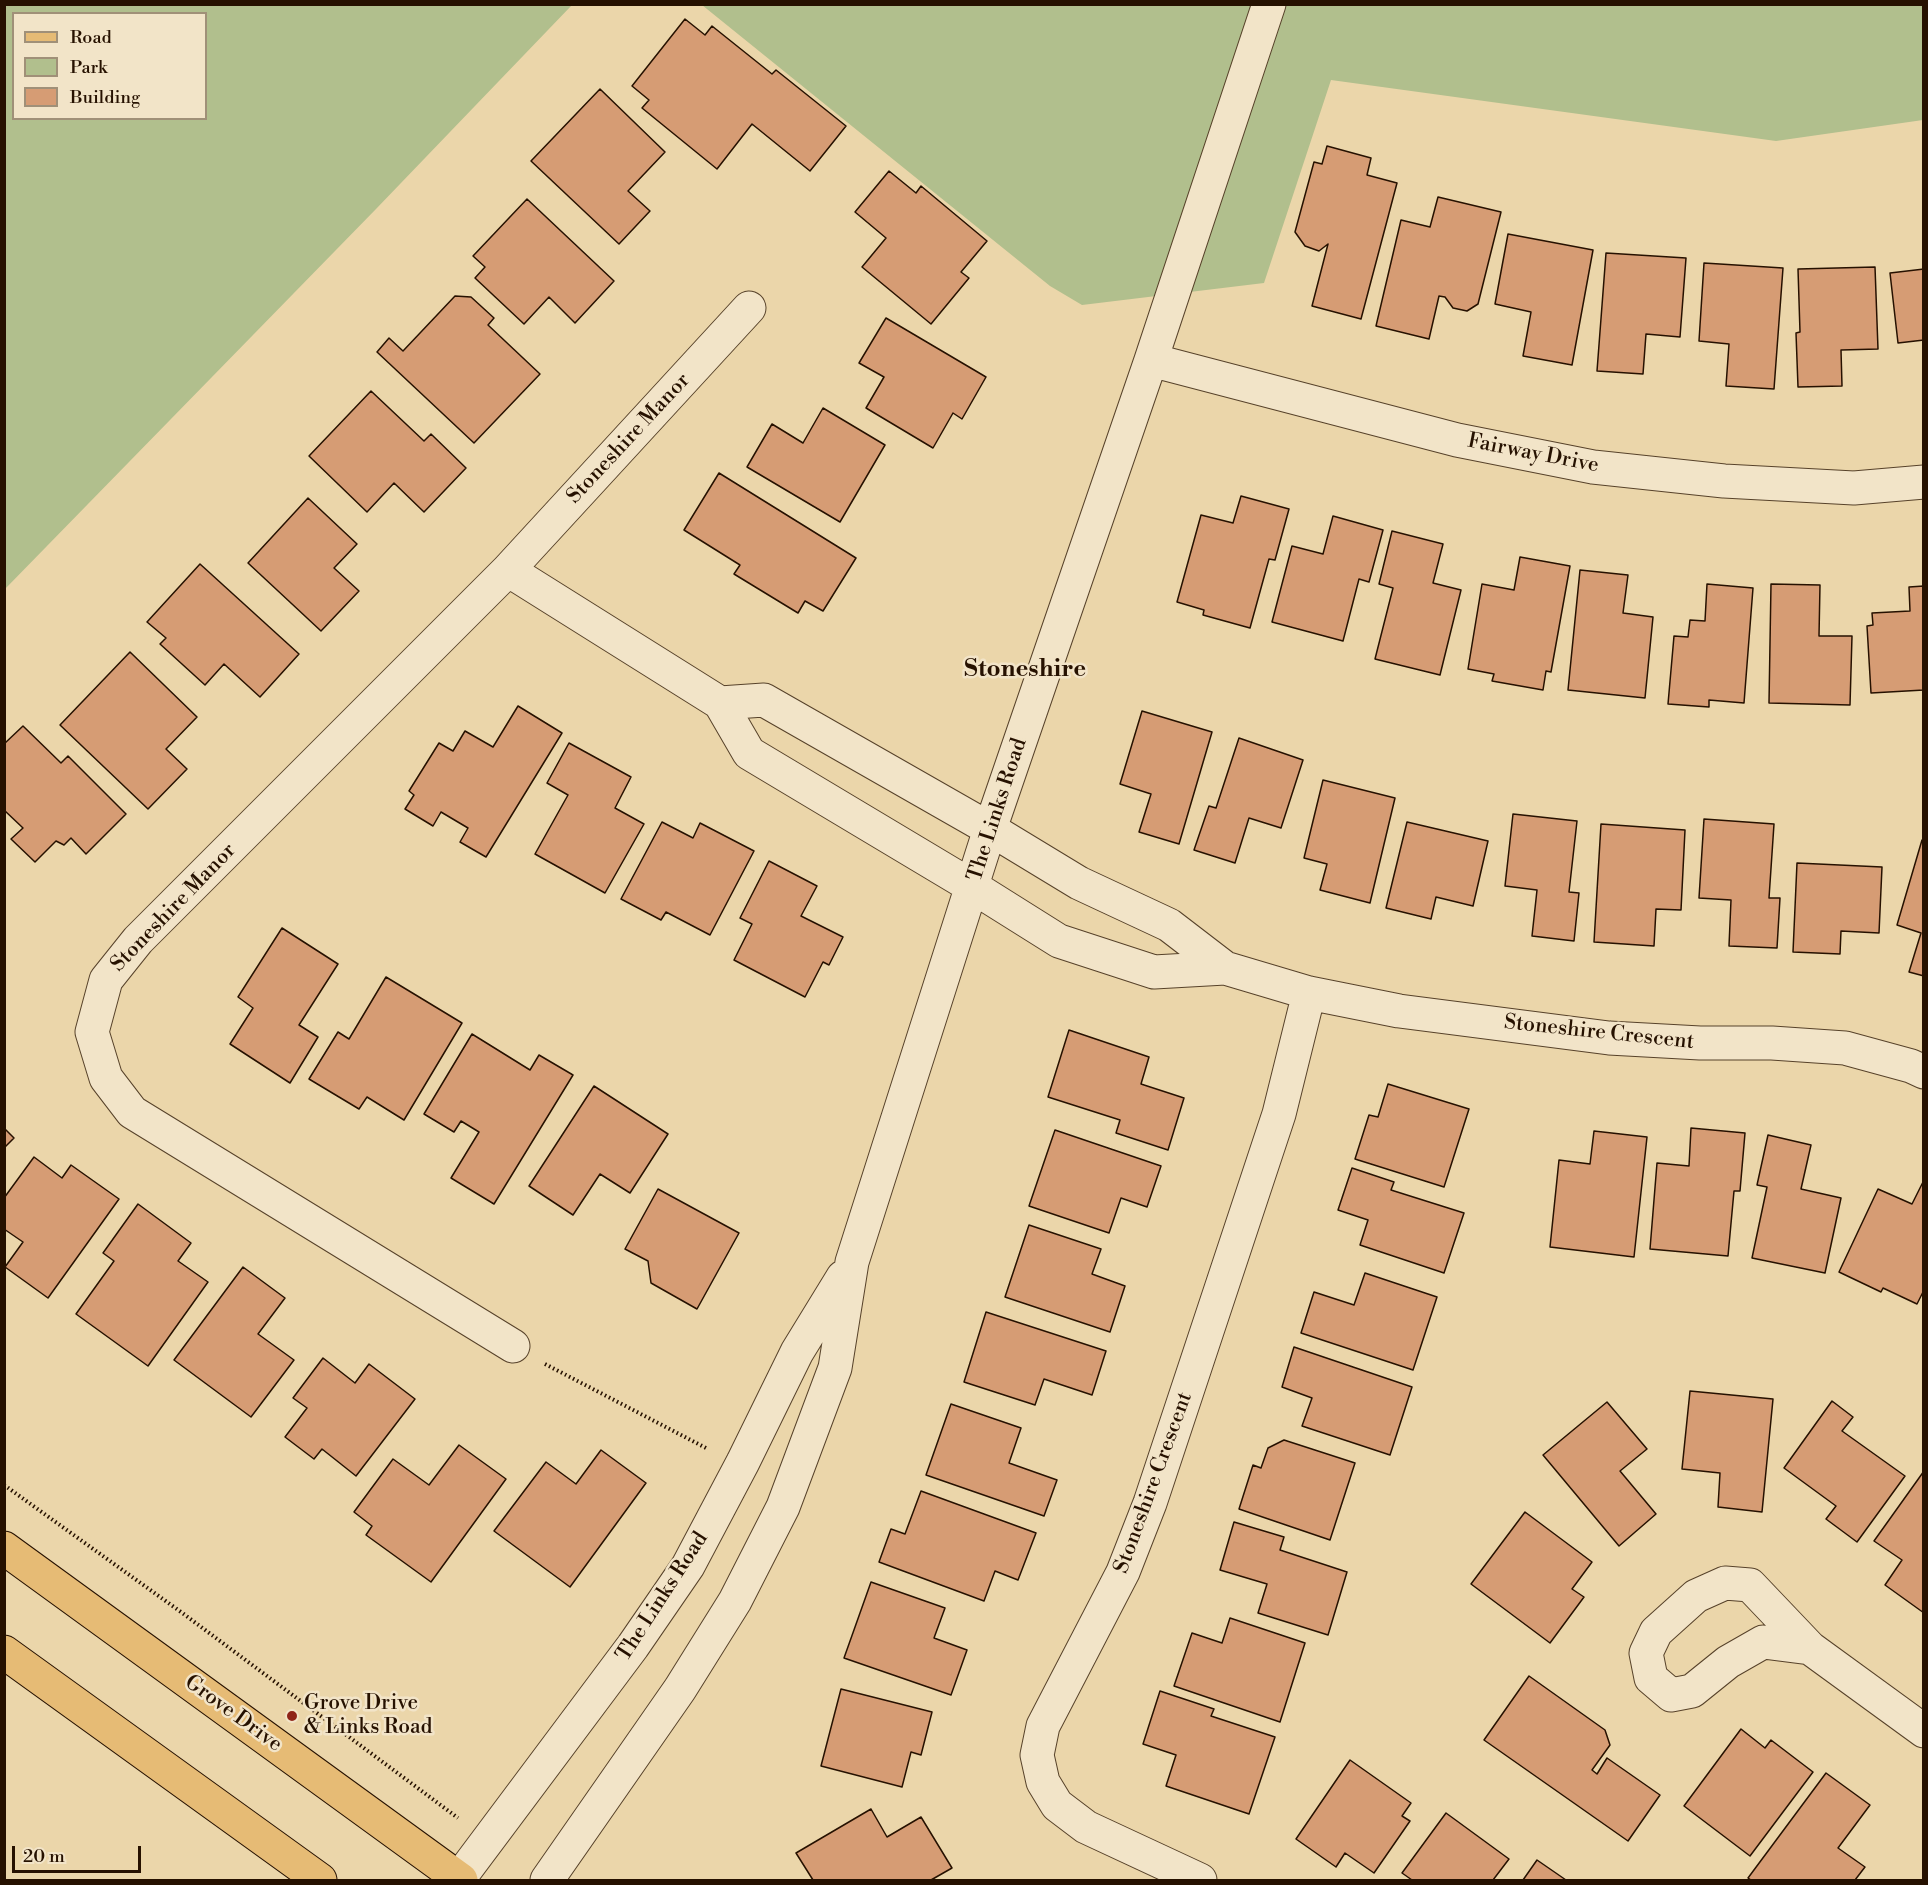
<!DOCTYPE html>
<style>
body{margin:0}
#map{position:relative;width:1928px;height:1885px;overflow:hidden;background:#ebd6aa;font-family:"Libre Bodoni",serif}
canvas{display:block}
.frame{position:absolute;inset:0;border:6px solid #261100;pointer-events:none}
.legend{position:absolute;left:12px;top:12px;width:195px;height:108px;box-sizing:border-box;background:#f2e4c8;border:2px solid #a09078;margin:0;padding:8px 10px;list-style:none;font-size:18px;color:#261100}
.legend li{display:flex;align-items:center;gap:12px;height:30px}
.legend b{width:30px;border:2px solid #a09078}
.scale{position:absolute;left:12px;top:1846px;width:129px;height:27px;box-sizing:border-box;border:3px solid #261100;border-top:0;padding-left:8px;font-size:18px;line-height:21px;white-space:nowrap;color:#261100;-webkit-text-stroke:4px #f2e4c8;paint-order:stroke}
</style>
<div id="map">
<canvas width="1928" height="1885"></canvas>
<div class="frame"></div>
<ul class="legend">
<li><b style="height:8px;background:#e6bb75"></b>Road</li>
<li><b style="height:16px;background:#b1bf8d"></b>Park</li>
<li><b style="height:16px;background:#d69c74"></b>Building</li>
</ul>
<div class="scale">20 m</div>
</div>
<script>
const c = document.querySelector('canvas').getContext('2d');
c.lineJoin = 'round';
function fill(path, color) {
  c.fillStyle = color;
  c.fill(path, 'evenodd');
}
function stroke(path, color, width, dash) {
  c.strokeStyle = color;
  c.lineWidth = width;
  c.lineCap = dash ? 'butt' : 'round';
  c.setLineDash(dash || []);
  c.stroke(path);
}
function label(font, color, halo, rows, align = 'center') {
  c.font = font + ' "Libre Bodoni",serif';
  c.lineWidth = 5;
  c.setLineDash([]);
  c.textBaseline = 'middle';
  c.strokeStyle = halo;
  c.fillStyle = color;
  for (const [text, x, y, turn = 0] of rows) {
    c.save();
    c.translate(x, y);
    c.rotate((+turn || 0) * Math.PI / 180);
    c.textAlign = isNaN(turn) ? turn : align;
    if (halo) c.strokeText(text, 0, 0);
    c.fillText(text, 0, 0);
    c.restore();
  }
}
const green = new Path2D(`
 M5,4L572,5L376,209L5,589ZM14,14H206V118H14Z
 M702,5H1923V120L1776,141L1331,80L1264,283L1082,305L1050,286Z`);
const building = new Path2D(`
 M685,19L705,35L712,26L772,74L776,70L846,126L810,171L752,124L717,169L642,108L649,100L632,86Z
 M600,89L665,152L628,191L650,211L619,244L531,161Z
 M1327,146L1371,158L1367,175L1397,183L1361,319L1312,306L1328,244L1319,251L1305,246L1295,232L1314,162L1322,164Z
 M889,171L916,193L921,186L987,241L961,272L969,278L931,324L862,267L886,238L855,212Z
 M1438,197L1501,212L1478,304L1467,311L1453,308L1445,297L1439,296L1429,339L1376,326L1401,220L1430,227Z
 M527,199L614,281L575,323L549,297L524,324L475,278L485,267L473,256Z
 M1508,234L1593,250L1572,365L1523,356L1531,312L1495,304Z
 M1606,253L1686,258L1680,337L1646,334L1643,374L1597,371Z
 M1704,263L1783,268L1774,389L1726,386L1729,344L1699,341Z
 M1875,267L1878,349L1841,350L1842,386L1798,387L1796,333L1800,332L1798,269Z
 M1924,269V340L1898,343L1890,273Z
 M455,296L471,297L494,318L488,325L540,374L474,443L377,352L389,338L403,351Z
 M886,318L986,377L962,419L953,413L933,448L866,408L884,377L859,363Z
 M371,391L424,441L431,434L466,468L424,512L394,483L367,512L309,456Z
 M823,408L885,445L840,522L747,467L772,424L803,443Z
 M719,473L856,558L823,611L805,601L798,613L734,574L740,565L684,530Z
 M1241,496L1289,509L1275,560L1269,559L1250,628L1203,615L1204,610L1177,602L1201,515L1233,523Z
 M308,498L357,544L334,568L359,591L321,631L248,563Z
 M1333,516L1383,530L1369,582L1359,579L1343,641L1272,622L1292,546L1323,554Z
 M1392,531L1443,544L1433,583L1461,590L1440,675L1375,659L1393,588L1379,584Z
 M1520,557L1570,566L1551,672L1546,671L1543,690L1492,681L1494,674L1468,669L1482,584L1514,590Z
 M200,564L299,654L260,697L224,664L205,685L160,644L166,638L147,622Z
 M1580,570L1628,575L1623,613L1653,617L1645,698L1568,690Z
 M1707,584L1753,588L1744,703L1709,700V707L1668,704L1674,636L1688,637L1690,620L1705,621Z
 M1771,584L1820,585L1819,636H1852L1850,705L1769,703Z
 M1924,586V690L1871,693L1867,626L1873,625L1872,613L1910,611L1909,587Z
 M130,652L197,717L166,749L187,769L148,809L60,725Z
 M518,706L562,733L486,857L460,842L468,828L441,812L433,826L405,809L414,795L409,791L439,743L453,751L465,731L493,747Z
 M1142,711L1212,732L1179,844L1139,832L1151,794L1120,784Z
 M23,726L61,763L68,756L126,814L86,854L71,838L64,845L56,841L35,862L11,839L23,828L4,810V744Z
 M1239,738L1303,760L1281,828L1249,818L1235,863L1194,850L1209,806L1216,808Z
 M569,743L631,777L615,808L644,824L605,893L535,854L568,795L547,783Z
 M1323,780L1395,798L1370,903L1320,890L1327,864L1304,858Z
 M1513,814L1577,821L1569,892L1579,893L1574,941L1532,936L1537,890L1505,886Z
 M1704,819L1774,824L1769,898H1780L1777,948L1729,946L1731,900L1699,898Z
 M662,822L693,838L700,823L754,851L710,935L666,912L661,920L621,899Z
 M1407,822L1488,841L1473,906L1436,897L1431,919L1386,908Z
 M1601,824L1685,830L1681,910L1656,909L1654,946L1594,942Z
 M1922,840L1924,841V976L1909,972L1921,933L1897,925Z
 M769,861L817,886L801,916L843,937L829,965L823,962L805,997L734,960L752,924L740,918Z
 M1797,863L1882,867L1879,933L1841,931L1840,954L1793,952Z
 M282,928L338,964L299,1025L318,1037L290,1083L230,1044L253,1008L238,997Z
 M386,977L462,1023L404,1120L367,1097L359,1109L309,1079L338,1032L349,1039Z
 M1069,1030L1149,1057L1141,1084L1184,1098L1168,1150L1116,1133L1120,1120L1048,1097Z
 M472,1034L530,1070L539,1055L573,1075L494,1204L451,1178L479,1132L461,1121L454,1132L424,1114Z
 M1388,1084L1469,1109L1444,1187L1355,1159L1369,1115L1378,1117Z
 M594,1086L668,1134L630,1193L600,1174L573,1215L529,1186Z
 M4,1128L14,1138L4,1148Z
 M1691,1128L1745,1133L1740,1191H1734L1728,1256L1650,1249L1657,1163L1689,1166Z
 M1055,1130L1161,1166L1147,1207L1121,1198L1109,1233L1029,1206Z
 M1594,1131L1647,1137L1634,1257L1550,1247L1559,1160L1590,1164Z
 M1768,1135L1811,1145L1801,1189L1841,1198L1825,1273L1752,1258L1767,1187L1757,1185Z
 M34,1157L62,1178L71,1165L119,1199L48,1298L5,1267L23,1242L4,1229V1198Z
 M1352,1168L1394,1182L1391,1190L1464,1213L1444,1273L1360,1245L1368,1220L1338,1210Z
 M1924,1180V1290L1917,1304L1883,1288L1881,1292L1839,1272L1878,1189L1912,1204Z
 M658,1189L739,1233L697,1309L651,1283L648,1261L625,1249Z
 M138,1204L191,1243L178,1261L208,1282L148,1366L76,1314L114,1261L103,1253Z
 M1029,1225L1101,1249L1092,1274L1125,1286L1110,1332L1005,1297Z
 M243,1267L285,1298L258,1334L294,1360L251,1417L174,1360Z
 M1365,1273L1437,1297L1413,1370L1301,1333L1314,1292L1354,1305Z
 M986,1312L1106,1351L1092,1395L1044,1379L1035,1405L964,1382Z
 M1294,1347L1412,1387L1390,1455L1302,1426L1312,1398L1282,1387Z
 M323,1358L355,1383L369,1364L415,1399L356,1476L322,1449L314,1459L285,1437L307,1408L293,1398Z
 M1690,1391L1773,1399L1762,1512L1718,1507L1720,1473L1682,1469Z
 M1832,1401L1853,1417L1842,1431L1905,1476L1857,1542L1826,1519L1836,1506L1784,1468Z
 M1607,1402L1647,1449L1620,1471L1656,1514L1619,1546L1543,1455Z
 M951,1404L1021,1428L1009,1463L1057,1480L1044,1516L926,1475Z
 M1284,1440L1355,1463L1330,1540L1239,1509L1253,1465L1261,1468L1268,1448Z
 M459,1445L506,1479L431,1582L366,1535L372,1526L354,1512L393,1459L429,1485Z
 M601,1450L646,1483L570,1587L494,1531L546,1462L576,1484Z
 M1924,1471V1613L1885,1585L1902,1560L1874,1541Z
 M921,1491L1036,1533L1018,1580L995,1571L984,1601L879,1562L891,1529L905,1534Z
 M1525,1512L1592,1562L1572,1589L1584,1597L1550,1643L1471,1584Z
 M1234,1522L1284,1537L1280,1550L1347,1572L1328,1635L1258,1613L1267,1584L1220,1570Z
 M871,1582L945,1608L934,1638L967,1650L951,1695L844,1658Z
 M1230,1618L1305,1643L1280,1722L1174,1686L1192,1633L1222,1643Z
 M1529,1676L1605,1730L1610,1745L1592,1770L1597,1774L1607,1758L1660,1795L1628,1841L1484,1740Z
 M841,1689L932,1712L921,1755L911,1752L902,1787L821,1766Z
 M1160,1691L1214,1709L1211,1716L1275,1737L1249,1814L1166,1786L1176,1755L1143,1744Z
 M1741,1729L1765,1748L1771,1740L1813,1772L1750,1856L1684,1806Z
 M1350,1760L1411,1803L1402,1816L1410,1821L1374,1873L1345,1853L1336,1867L1296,1839Z
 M1826,1773L1870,1805L1838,1848L1865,1867L1855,1880H1751L1748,1878Z
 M871,1809L887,1837L921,1817L952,1868L931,1880H813L796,1853Z
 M1446,1813L1509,1859L1493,1880H1412L1402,1873Z
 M1537,1860L1566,1880H1523Z`);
const path = new Path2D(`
 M545,1364L706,1448
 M4,1485L181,1612L458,1818`);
const minor = new Path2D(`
 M1151,360L1457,440L1593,467L1724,481L1854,488L1924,482
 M508,570L720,703L749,753L973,887L1059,941L1154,972L1225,968L1309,993L1399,1011L1609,1038L1700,1043H1772L1845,1048L1911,1066L1924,1072
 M720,703L764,700L990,829L1079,883L1169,925L1225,968
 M513,1346L132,1112L106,1078L92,1032L106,980L138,940L508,570L749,308
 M1810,1648L1763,1642L1728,1662L1692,1691L1671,1695L1651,1678L1646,1653L1656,1632L1696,1596L1725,1583L1750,1585L1810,1648L1924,1731
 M458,1880L633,1646L688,1566L743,1462L797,1352L843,1277
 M547,1880L680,1689L735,1601L783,1507L835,1368L852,1262L990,829L1151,360L1269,4
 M1200,1880L1086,1827L1057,1805L1043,1782L1037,1755L1043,1726L1123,1572L1150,1503L1279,1114L1309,993`);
const major = new Path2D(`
 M4,1548L461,1880
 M4,1652L320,1880`);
const markers = [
 [292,1716,6,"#8f2418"]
];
const streetNames = [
 ["Stoneshire Manor",629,439,-47],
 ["Fairway Drive",1533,454,11],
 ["The Links Road",998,810,-72],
 ["Stoneshire Manor",174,908,-46],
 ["Stoneshire Crescent",1599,1033,6],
 ["Stoneshire Crescent",1154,1483,-70],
 ["The Links Road",663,1597,-57],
 ["Grove Drive",233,1714,36]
];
const poiNames = [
 ["Grove Drive",304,1704],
 ["& Links Road",304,1728]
];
const quarterNames = [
 ["Stoneshire",1025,670]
];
fill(green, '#b1bf8d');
fill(building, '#d69c74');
stroke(building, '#261100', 1.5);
stroke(minor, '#57422a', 35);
stroke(major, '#261100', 35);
stroke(path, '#261100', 4, [1.5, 3]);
stroke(minor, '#f2e4c8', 33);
stroke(major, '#e6bb75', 33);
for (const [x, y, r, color] of markers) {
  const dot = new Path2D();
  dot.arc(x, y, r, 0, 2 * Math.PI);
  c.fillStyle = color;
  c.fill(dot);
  stroke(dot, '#f2e4c8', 2);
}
label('21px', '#261100', '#f2e4c8', streetNames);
label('21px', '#261100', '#f2e4c8', poiNames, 'left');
label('bold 24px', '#261100', '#f2e4c8', quarterNames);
</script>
